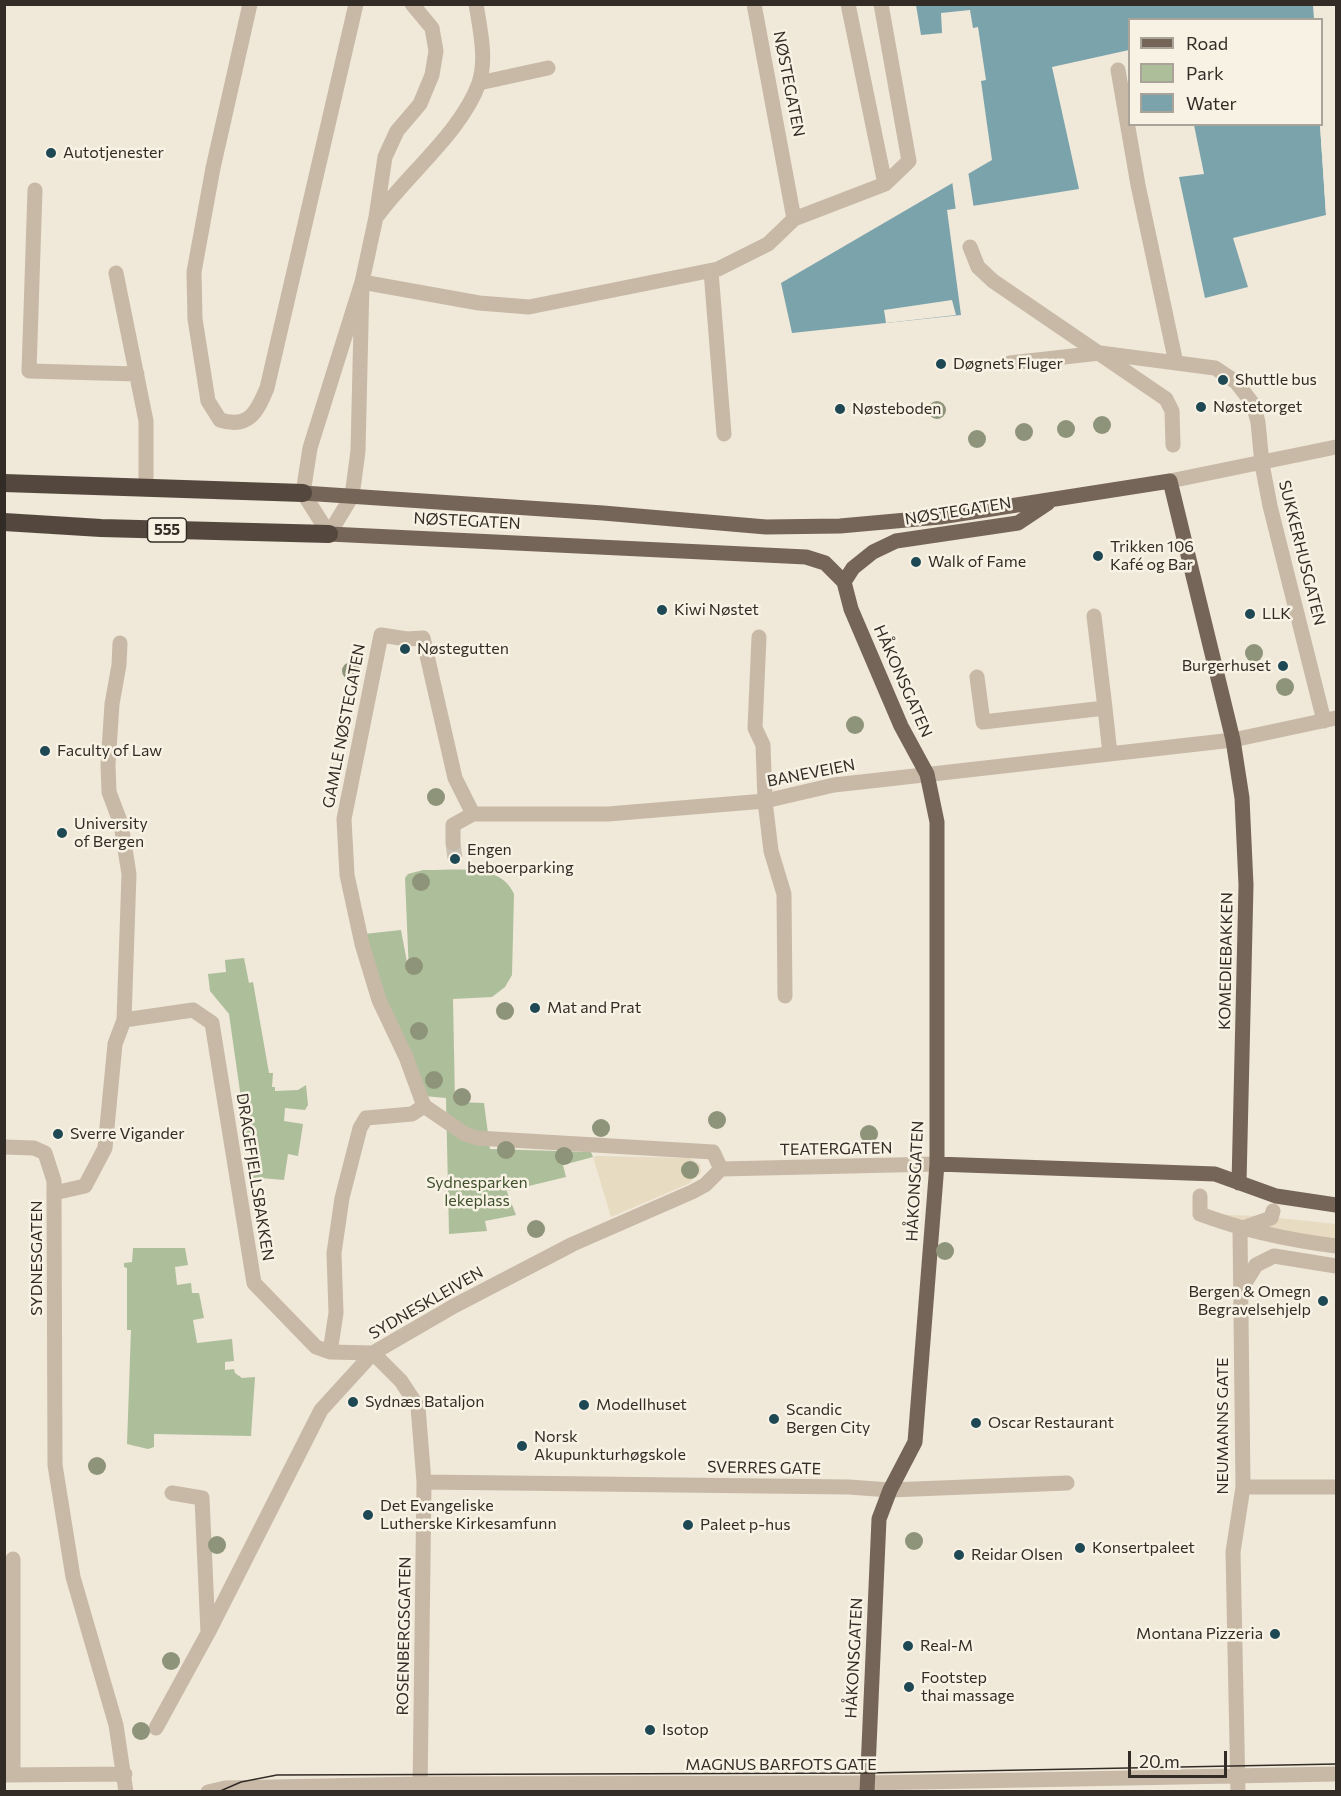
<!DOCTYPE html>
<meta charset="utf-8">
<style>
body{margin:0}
#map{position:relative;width:1341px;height:1796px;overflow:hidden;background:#f0e8d9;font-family:Commissioner,sans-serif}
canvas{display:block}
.frame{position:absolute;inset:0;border:6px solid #332c26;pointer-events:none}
.legend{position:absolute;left:1128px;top:18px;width:195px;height:108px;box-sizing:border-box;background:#f8f2e5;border:2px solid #a9a399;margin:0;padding:8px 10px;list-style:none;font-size:18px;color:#332c26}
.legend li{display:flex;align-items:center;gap:12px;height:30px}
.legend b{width:30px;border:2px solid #a9a399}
.scale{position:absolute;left:1128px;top:1751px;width:99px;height:27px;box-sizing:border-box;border:3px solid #332c26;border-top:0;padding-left:8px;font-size:18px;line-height:21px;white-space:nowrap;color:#332c26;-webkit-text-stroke:4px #f8f2e5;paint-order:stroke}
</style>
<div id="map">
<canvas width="1341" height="1796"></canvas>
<div class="frame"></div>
<ul class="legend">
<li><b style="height:8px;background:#756558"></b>Road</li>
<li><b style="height:16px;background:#adbe9a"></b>Park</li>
<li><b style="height:16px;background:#7aa3ab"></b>Water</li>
</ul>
<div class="scale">20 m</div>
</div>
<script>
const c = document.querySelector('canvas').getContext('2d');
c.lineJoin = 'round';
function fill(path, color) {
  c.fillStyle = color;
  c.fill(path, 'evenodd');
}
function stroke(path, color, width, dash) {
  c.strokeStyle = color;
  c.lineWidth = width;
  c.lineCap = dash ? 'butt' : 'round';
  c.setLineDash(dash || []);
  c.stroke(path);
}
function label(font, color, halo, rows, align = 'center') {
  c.font = font + ' Commissioner,sans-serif';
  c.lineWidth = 5;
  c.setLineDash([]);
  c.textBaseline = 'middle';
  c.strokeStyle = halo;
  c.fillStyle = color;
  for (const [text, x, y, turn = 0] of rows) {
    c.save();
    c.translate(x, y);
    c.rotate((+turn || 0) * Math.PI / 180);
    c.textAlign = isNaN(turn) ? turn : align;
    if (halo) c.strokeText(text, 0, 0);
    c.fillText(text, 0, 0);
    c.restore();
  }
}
const green = new Path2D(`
 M423,870C454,871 500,862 514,894L512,975L505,987L492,997L453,999L455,1102L484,1103L490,1149L591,1152L593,1157L563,1165L566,1177L508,1191L499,1171L516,1215L485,1221L487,1231L449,1234L446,1098L424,1096L378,987L364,934L401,930L409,973L405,878L408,874Z
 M244,958L249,983L253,982L269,1073H273L272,1087H275V1091L298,1090L306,1085L308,1105L305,1110L285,1108L284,1121L303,1124L298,1156L288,1154L284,1180L261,1178L253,1183L229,1014L210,991L208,974L226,972L225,960Z
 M133,1248H185L188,1265L175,1267L177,1285L191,1283L192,1293H199L204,1318L193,1320L197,1343L232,1339L234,1361L225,1362V1370L234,1369L235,1373L242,1378L255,1377L251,1436L154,1434V1447L148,1449L127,1444L131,1330H127V1268L124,1267V1263L132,1262Z`);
const plaza = new Path2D(`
 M597,1156L689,1158L700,1164L701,1173L688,1184L611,1217L593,1157Z
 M1200,1214L1260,1216L1336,1224V1251Z`);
const water = new Path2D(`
 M916,5H1313L1314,19L1130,20L1129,50L1052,67L1079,189L947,210L961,315L792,333L781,283L992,160L981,81L986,80L978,27L973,28L970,10L941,13L942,33L921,35Z
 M1194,125H1320L1326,215L1233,238L1248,287L1205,298L1179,177L1204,174Z`);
const pier = new Path2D(`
 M1322,122L1329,214L1326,215L1320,125Z
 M968,171L974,209L956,212L952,180Z
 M952,300L956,315L886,323L884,310Z`);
const minorTunnel = new Path2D(`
 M453,843L455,859`);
const minor = new Path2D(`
 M250,4L213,168L194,272L195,319L208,401L220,420C249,429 257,412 267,388L356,4
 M754,4L794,219
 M848,4L885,184
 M1118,70L1138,185L1176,363
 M479,83L548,68
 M35,190L29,371L137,374
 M378,215C408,174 462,131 479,83C487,59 480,29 476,4
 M970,247L978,267L993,281L1166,399L1172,411L1173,445
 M711,271L724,434
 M116,273L146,421V489
 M362,282L358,451L352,496L329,534L303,493L310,448L362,282L376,217L385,157L397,131L420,104L432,75L436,51L432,28L412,4
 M362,282L479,303L529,307L718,269L768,244L794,219L885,184L909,161L881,4
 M1010,363L1100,353L1215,368L1236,382L1253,404L1258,422L1262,464L1270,506L1324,721
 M1170,481L1336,447
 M1094,616L1105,708
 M759,637L755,728L763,745L765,801L771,851L784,894L785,996
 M120,643L119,665L112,704L108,765L109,792L121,824L129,874L124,1020L115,1044L105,1148L85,1186L54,1193L55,1465L73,1577L116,1725L126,1792
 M977,677L983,722L1105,708L1110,754
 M453,843V825L473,814
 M124,1020L193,1010L212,1023L254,1283L316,1347L330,1352L373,1353L401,1381L418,1407L424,1482L420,1792
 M424,1106L406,1057L379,1000L362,944L347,875L344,819L381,635L407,639L423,638L455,778L473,814H608L765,801L834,785L879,780L1233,740L1336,718
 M424,1106L465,1134L477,1138L713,1152L721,1169
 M4,1147L34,1148L45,1153L54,1181V1193
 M721,1169L937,1164
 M1200,1196V1214C1245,1231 1288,1240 1336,1246
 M1240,1229L1271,1218L1273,1211
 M1240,1291L1256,1265L1274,1256L1336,1266
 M330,1352L336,1313L334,1253L342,1198L360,1128L366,1118L412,1114L424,1106
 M424,1482L849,1487L890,1490L1067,1483
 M1243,1487H1336
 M172,1493L202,1498L208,1633
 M13,1559V1775
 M156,1728L208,1633L321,1410L373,1353L454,1306L573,1244L692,1192L705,1185L721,1169
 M5,1775L125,1774
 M208,1792L225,1788L420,1784L867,1783L1336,1774
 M1238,1792L1233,1552L1243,1487L1240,1229`);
const major = new Path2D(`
 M303,493L603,513L766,527L840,526L940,517L1170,481L1233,740L1242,798L1246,885L1239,1183
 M329,534L806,557L825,563L844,582
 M844,582L851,609L901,726L927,774L937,822V1164L915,1442L890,1490L879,1519L867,1792
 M844,582L853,568L873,552L896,541L1018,523L1048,503
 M937,1164L1215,1174L1276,1196L1336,1205`);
const highway = new Path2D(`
 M4,483L303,493
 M4,522L101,528L329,534`);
const tram = new Path2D(`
 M218,1792L241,1782L277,1775L868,1773L1336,1764`);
const trees = [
 [937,410],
 [1102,425],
 [1066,429],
 [1024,432],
 [977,439],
 [1254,653],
 [351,671],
 [1285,687],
 [855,725],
 [436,797],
 [421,882],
 [414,966],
 [505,1011],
 [419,1031],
 [434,1080],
 [462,1097],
 [717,1120],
 [601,1128],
 [869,1134],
 [506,1150],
 [564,1156],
 [690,1170],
 [536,1229],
 [945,1251],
 [97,1466],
 [914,1541],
 [217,1545],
 [171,1661],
 [141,1731]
];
const markers = [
 [51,153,6,"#1e4853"],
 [941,364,6,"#1e4853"],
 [1223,380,6,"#1e4853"],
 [1201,407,6,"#1e4853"],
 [840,409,6,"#1e4853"],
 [1098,556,6,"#1e4853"],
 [916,562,6,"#1e4853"],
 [662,610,6,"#1e4853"],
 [1250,614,6,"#1e4853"],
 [405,649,6,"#1e4853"],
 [1283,666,6,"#1e4853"],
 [45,751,6,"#1e4853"],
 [62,833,6,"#1e4853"],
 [455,859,6,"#1e4853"],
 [535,1008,6,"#1e4853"],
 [58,1134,6,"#1e4853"],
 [1323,1301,6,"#1e4853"],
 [353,1402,6,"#1e4853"],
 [584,1405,6,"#1e4853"],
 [774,1419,6,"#1e4853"],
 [976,1423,6,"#1e4853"],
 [522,1446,6,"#1e4853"],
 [368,1515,6,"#1e4853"],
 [688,1525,6,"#1e4853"],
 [1080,1548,6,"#1e4853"],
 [959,1555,6,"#1e4853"],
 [1275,1634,6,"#1e4853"],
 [908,1646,6,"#1e4853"],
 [909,1687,6,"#1e4853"],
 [650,1730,6,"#1e4853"]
];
const shields = [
 [167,530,39]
];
const shieldNames = [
 ["555",167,530]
];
const streetNames = [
 ["NØSTEGATEN",789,84,79],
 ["NØSTEGATEN",958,511,-9],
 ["NØSTEGATEN",467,521,3],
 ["SUKKERHUSGATEN",1302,553,76],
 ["HÅKONSGATEN",903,681,66],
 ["GAMLE NØSTEGATEN",344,726,-79],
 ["BANEVEIEN",811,773,-11],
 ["KOMEDIEBAKKEN",1226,961,-89],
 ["TEATERGATEN",836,1149,-1],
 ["DRAGEFJELLSBAKKEN",255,1177,81],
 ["HÅKONSGATEN",915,1181,-87],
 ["SYDNESGATEN",37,1258,-90],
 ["SYDNESKLEIVEN",426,1303,-30],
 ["NEUMANNS GATE",1223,1426,-90],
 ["SVERRES GATE",764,1468,1],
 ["ROSENBERGSGATEN",404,1636,-89],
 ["HÅKONSGATEN",854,1658,-87],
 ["MAGNUS BARFOTS GATE",781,1765]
];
const poiNames = [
 ["Autotjenester",63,153],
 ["Døgnets Fluger",953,364],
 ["Shuttle bus",1235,380],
 ["Nøstetorget",1213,407],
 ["Nøsteboden",852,409],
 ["Trikken 106",1110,547],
 ["Kafé og Bar",1110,565],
 ["Walk of Fame",928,562],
 ["Kiwi Nøstet",674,610],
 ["LLK",1262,614],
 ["Nøstegutten",417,649],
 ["Burgerhuset",1271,666,"right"],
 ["Faculty of Law",57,751],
 ["University",74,824],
 ["of Bergen",74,842],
 ["Engen",467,850],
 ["beboerparking",467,868],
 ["Mat and Prat",547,1008],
 ["Sverre Vigander",70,1134],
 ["Bergen & Omegn",1311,1292,"right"],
 ["Begravelsehjelp",1311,1310,"right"],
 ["Sydnæs Bataljon",365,1402],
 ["Modellhuset",596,1405],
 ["Scandic",786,1410],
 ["Bergen City",786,1428],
 ["Oscar Restaurant",988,1423],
 ["Norsk",534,1437],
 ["Akupunkturhøgskole",534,1455],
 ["Det Evangeliske",380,1506],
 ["Lutherske Kirkesamfunn",380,1524],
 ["Paleet p-hus",700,1525],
 ["Konsertpaleet",1092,1548],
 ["Reidar Olsen",971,1555],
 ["Montana Pizzeria",1263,1634,"right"],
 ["Real-M",920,1646],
 ["Footstep",921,1678],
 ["thai massage",921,1696],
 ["Isotop",662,1730]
];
const parkNames = [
 ["Sydnesparken",477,1183],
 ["lekeplass",477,1201]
];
fill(green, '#adbe9a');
fill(plaza, '#e7dbc1');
fill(water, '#7aa3ab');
fill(pier, '#f0e8d9');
stroke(minorTunnel, '#cac2b5', 15, [15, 8]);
stroke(minor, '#c7b9a6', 15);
stroke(major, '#756558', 15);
stroke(highway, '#54483e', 18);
stroke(tram, '#332c26', 1.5);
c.fillStyle = '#8e9479';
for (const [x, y] of trees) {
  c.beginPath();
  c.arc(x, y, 9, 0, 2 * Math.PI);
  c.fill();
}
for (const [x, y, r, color] of markers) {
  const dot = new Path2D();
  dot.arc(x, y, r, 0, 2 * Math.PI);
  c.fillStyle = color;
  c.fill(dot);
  stroke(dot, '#f8f2e5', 2);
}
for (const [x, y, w] of shields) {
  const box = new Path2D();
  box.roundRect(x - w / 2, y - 12, w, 24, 4.5);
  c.fillStyle = '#f8f2e5';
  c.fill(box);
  stroke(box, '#332c26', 1.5);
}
label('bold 15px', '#332c26', null, shieldNames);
label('16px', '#332c26', '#f8f2e5', streetNames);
label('16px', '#332c26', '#f8f2e5', poiNames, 'left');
label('16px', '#3e502b', '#f8f2e5', parkNames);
</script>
